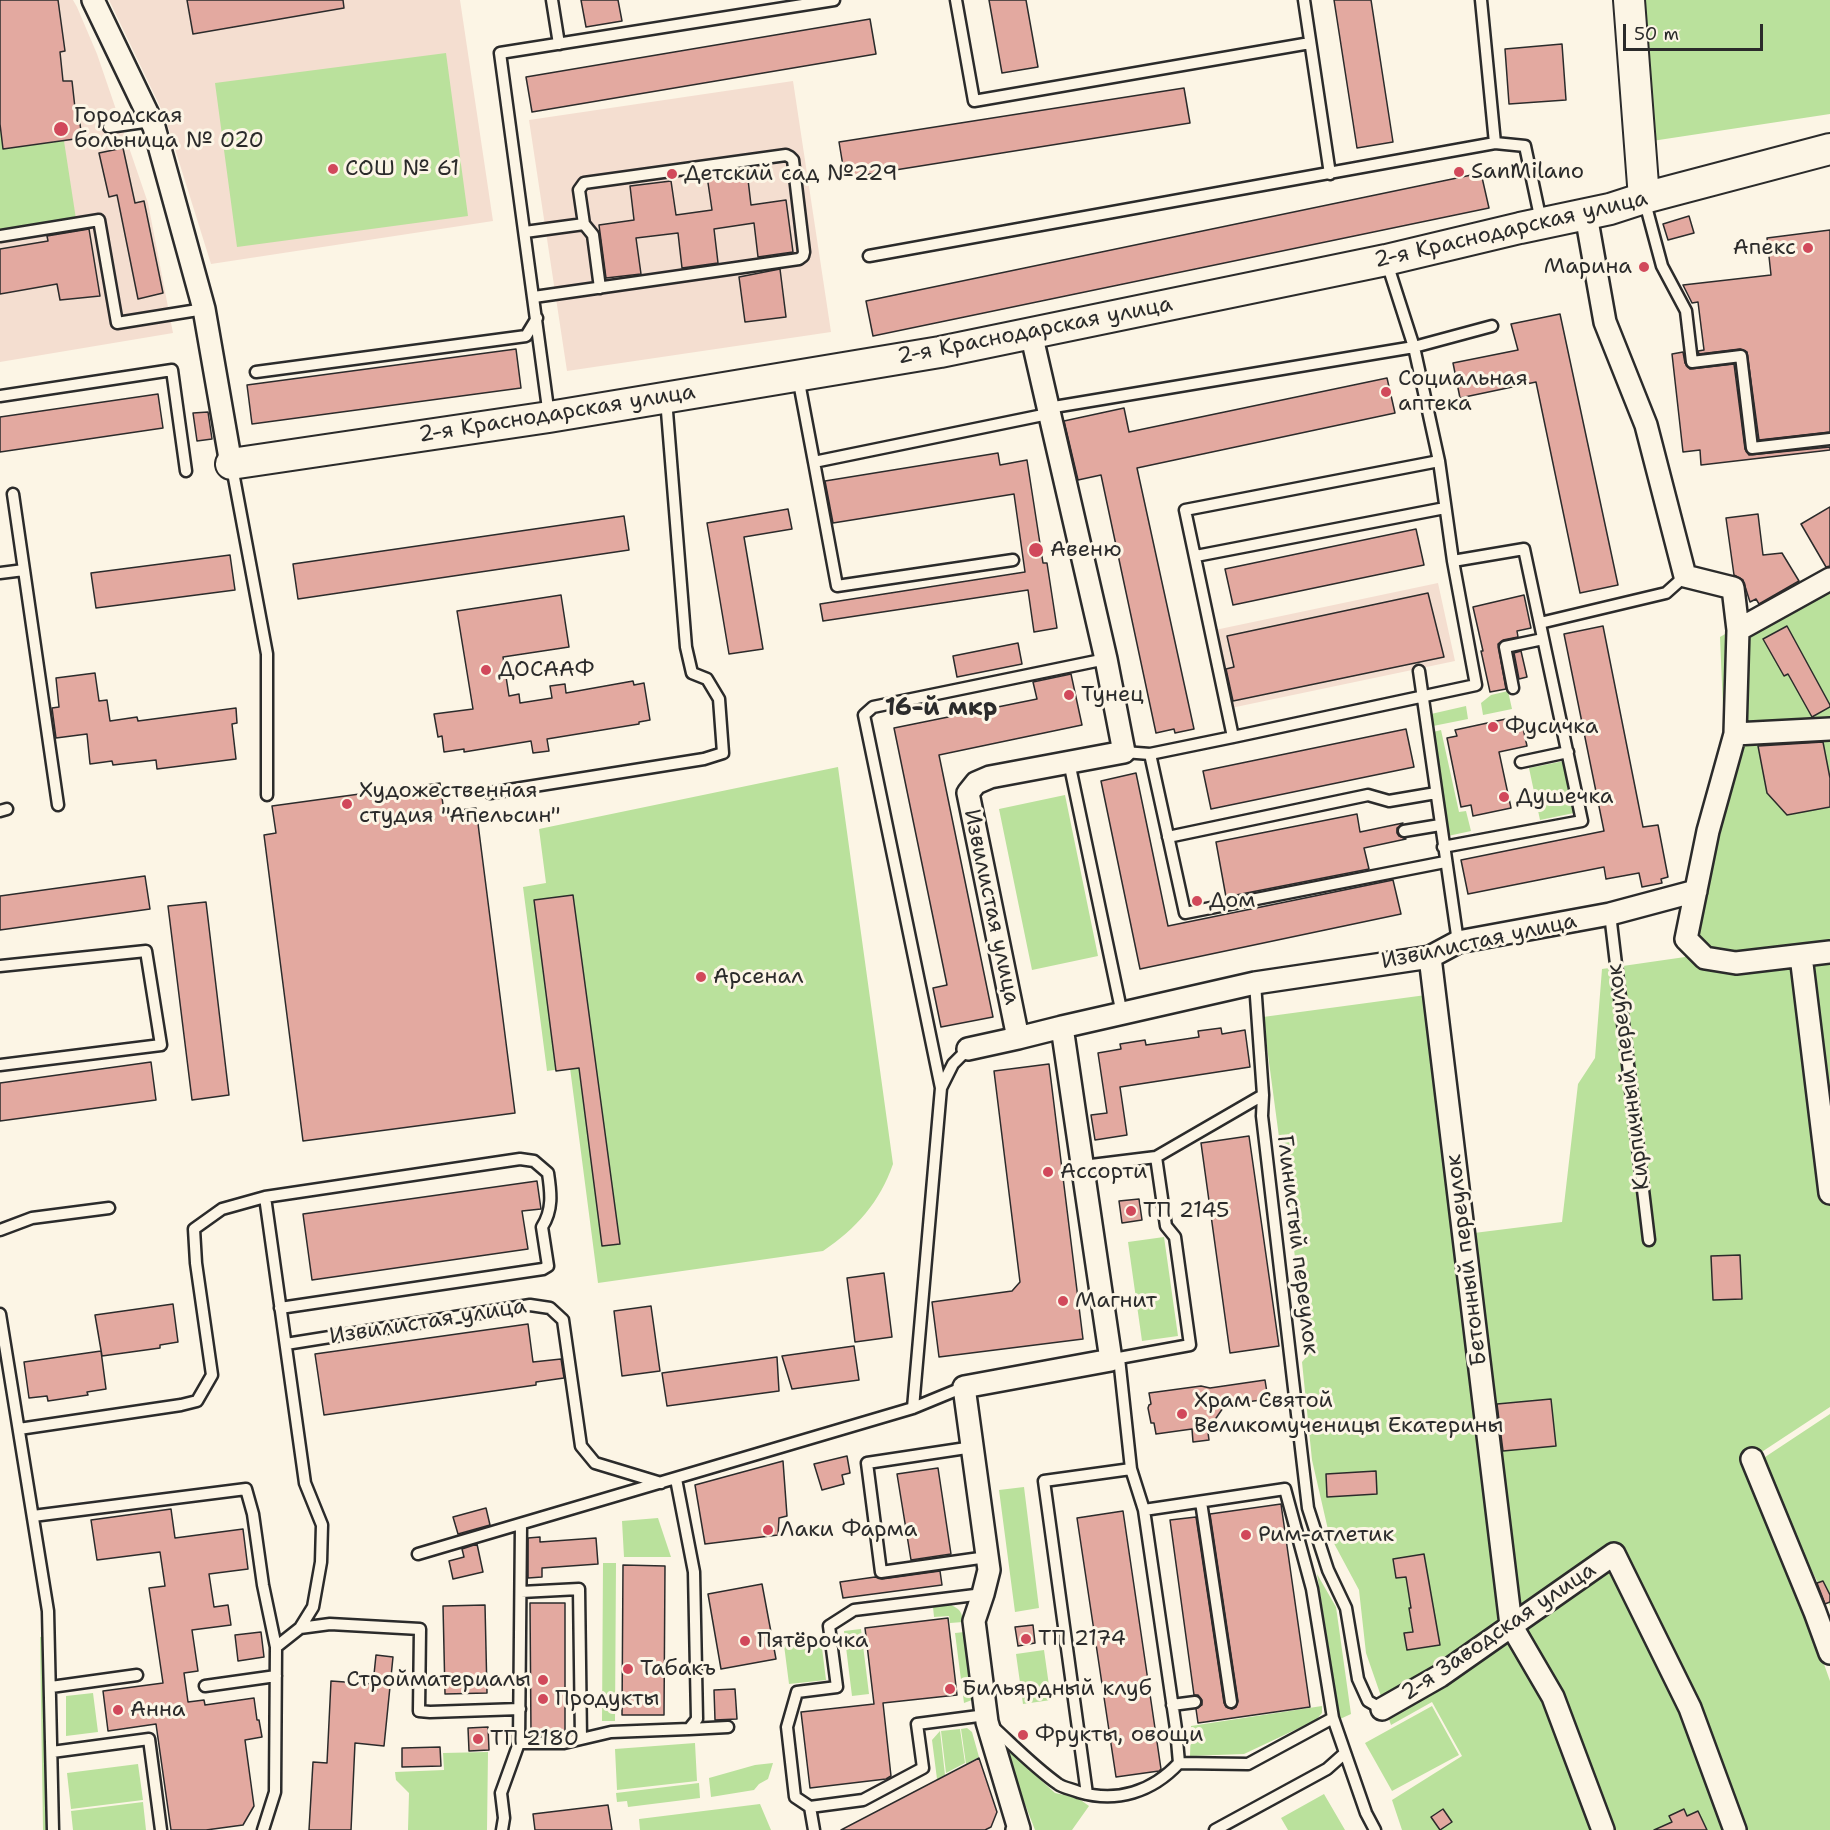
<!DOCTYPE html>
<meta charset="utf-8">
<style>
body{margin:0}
#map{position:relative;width:1830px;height:1830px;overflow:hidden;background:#fcf5e5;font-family:"Shantell Sans",sans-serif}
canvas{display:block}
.scale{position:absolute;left:1623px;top:24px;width:140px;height:27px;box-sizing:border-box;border:3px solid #2b2b2b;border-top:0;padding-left:8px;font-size:18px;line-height:21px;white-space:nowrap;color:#2b2b2b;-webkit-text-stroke:4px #fcf5e5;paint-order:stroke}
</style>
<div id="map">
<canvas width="1830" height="1830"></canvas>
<div class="scale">50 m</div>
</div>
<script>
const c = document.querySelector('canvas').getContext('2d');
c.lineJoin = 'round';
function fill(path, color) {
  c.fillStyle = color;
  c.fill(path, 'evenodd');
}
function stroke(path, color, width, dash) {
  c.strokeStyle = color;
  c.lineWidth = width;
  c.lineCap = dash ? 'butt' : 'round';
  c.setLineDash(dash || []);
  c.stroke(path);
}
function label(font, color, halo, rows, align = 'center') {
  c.font = font + ' "Shantell Sans",sans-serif';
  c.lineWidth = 6;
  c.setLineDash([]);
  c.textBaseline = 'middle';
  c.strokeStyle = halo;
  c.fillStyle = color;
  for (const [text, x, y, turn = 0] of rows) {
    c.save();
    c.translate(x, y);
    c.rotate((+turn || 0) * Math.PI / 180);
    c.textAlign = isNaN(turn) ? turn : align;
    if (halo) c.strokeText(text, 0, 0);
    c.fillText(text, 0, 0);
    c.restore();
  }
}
const built = new Path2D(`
 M0,0H73L77,7L97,54L148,203L173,333L0,362Z
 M109,0H460L493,221L211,264L165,117Z
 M793,81L831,332L567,371L529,120Z
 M1438,583L1455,661L1231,708L1215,630Z`);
const green = new Path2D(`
 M1642,0H1830V114L1652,141Z
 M446,53L468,216L237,247L215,83Z
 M0,124L4,149L64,141L76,219L0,231Z
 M1830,573V1407L1751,1459L1830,1681V1830H1402L1392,1800L1462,1756L1432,1702L1391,1725L1366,1653L1359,1590L1329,1534L1312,1460L1302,1362L1308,1355L1263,1017L1426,995L1458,1235L1562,1222L1578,1084L1595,1058L1602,969L1685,957L1724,732L1720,637Z
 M1508,691L1512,709L1483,715L1481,703L1491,695Z
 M1466,706L1468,719L1433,726L1431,714Z
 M1441,730L1459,812L1466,811L1471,831L1448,836L1433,732Z
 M1564,761L1574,813L1540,820L1529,768Z
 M838,767L893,1164C880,1202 856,1229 823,1251L598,1283L570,1068L547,1071L523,887L546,883L539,829Z
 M1065,795L1098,956L1032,970L999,809Z
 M1164,1237L1178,1336L1142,1341L1128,1242Z
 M1830,1414V1606L1756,1463Z
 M1024,1487L1039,1608L1015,1612L999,1490Z
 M658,1518L671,1557H624L622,1521Z
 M603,1563H616L615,1721H602Z
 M1317,1574L1336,1607L1351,1714L1340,1719Z
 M951,1605C960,1609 962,1612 963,1622L950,1623L949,1616L934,1617L933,1607Z
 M861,1629L869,1694L852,1696L844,1631Z
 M965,1632L973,1695L972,1700L964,1703L955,1633Z
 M46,1636L51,1830H43L40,1637Z
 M821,1640L826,1680L789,1684L784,1645Z
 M1044,1650L1051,1700L1023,1704L1016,1654Z
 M93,1693L98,1732L66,1736V1696Z
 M1322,1706V1713L1316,1720L1244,1754L1190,1756L1191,1726Z
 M1432,1706L1459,1755L1392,1791L1365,1743Z
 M967,1728L972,1732L979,1757L966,1764L961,1729Z
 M960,1729L965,1763L946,1773L941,1731Z
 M940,1731L945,1775L937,1779L932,1740Z
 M695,1743L697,1781L617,1790L615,1749Z
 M488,1752L487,1830H408L409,1793L396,1780L395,1772L444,1770L443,1753Z
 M1011,1753L1055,1793L1078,1798L1089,1806L1072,1830H1035L1006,1755Z
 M773,1763L768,1779L759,1784L754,1790L711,1797L709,1778L755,1765Z
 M138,1764L143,1800L71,1809L67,1773Z
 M699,1783L700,1798L628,1807L627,1801L617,1802L616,1793Z
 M1324,1794L1345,1830H1288L1281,1818Z
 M143,1802L146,1830H73L71,1811Z
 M760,1804L771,1830H640L639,1819Z`);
const building = new Path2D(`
 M0,0H58L65,51L60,52L63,81H72L76,117H79L82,138L3,149L0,124Z
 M187,0H343L344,8L193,34Z
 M581,0H618L622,21L586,27Z
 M989,0H1026L1038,67L1002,73Z
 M1334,0H1371L1393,142L1357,148Z
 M870,19L876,54L532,112L526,77Z
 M1562,44L1566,100L1509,104L1505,49Z
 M1184,88L1190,123L845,178L839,142Z
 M123,148L135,203L144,201L163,293L138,299L117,195L109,197L99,153Z
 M747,171L751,205L786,200L793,252L758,257L754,223L714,229L718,263L682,268L678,233L636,238L641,274L606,278L599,225L634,220L630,186L671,181L676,215L712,210L707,176Z
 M1481,173L1489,208L873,336L866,301Z
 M1689,216L1694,233L1668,240L1663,224Z
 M89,229L100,296L60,300L57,284L0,294V249L48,241L47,236Z
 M1830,230V432L1759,440L1747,352L1740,349L1699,354L1698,351L1704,350L1698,302L1692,303L1683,285L1771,275L1767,238Z
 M780,269L786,317L745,322L739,277Z
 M1560,314L1618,585L1580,593L1536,382L1460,398L1453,363L1518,350L1511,324Z
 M516,349L521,388L252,424L247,385Z
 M1683,352L1685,363L1690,369L1734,364L1745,449L1749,455L1830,447V450L1701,465L1700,450L1683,452L1672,354Z
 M1387,378L1395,413L1137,468L1194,729L1175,733L1174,729L1156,733L1101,475L1078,480L1064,421L1124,408L1129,432Z
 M158,394L163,428L0,452V417Z
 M208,412L212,439L197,441L193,413Z
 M998,453L1000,465L1027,460L1043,563H1047L1057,628L1034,632L1028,590L823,621L820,604L1025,572L1014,494L833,523L825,481Z
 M1830,507V566L1826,567L1801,524Z
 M788,509L792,529L744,537L763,649L729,654L707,523Z
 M1758,514L1763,555L1782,553L1799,581L1759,604L1756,599L1750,602L1743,580L1734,575L1726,518Z
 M624,516L629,550L298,599L293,564Z
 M1416,529L1424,565L1233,605L1225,569Z
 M230,555L235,590L96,608L91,573Z
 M1428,593L1444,657L1233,701L1226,669L1234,667L1227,636Z
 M561,595L569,647L503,657L509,696L519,694L520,703L552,698L550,686L565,684L566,693L633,681L634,685L644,683L650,720L639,722V724L547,739L549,751L533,753L531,741L464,752V749L444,752L442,736L438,737L434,714L473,709L457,611Z
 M1524,595L1531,628L1517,631L1518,637L1503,640L1498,644L1506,689L1490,692L1481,651H1483L1473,607Z
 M1603,626L1643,827L1658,825L1668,877L1661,879L1662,883L1642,887L1639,873L1606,879L1604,867L1468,894L1461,860L1604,831L1564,634Z
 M1787,626L1830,705V707L1812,717L1788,674L1784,676L1763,639Z
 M1018,643L1022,664L957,677L953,656Z
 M1521,651L1527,677L1519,679L1514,653Z
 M95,673L99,701L107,700L110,721L137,717L138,721L236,708L237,723L232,724L236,759L157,769L156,760L113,765L112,761L90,764L87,734L56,738L52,708L59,707L56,678Z
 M1071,674L1082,725L939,755L993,1017L941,1027L933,988L947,985L894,728L1037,699L1033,682Z
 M1515,717L1518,730L1523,728L1527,746L1499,752L1511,808L1473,816L1471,805L1461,807L1447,738L1457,736L1455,730Z
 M1406,729L1414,767L1211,809L1203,771Z
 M1823,742L1830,778V807L1787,815L1767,793L1758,746Z
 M1136,773L1168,926L1393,880L1401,914L1140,969L1101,781Z
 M440,783L444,812L476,808L515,1113L303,1141L264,835L276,833L272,806Z
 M1357,814L1360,832L1403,823L1397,828V833L1399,836L1406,839L1364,848L1369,869L1226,897L1216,842Z
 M145,876L150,909L0,930V896Z
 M573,895L620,1244L602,1246L579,1068L556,1071L534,900Z
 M206,902L229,1095L192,1100L168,906Z
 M1221,1028L1222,1034L1245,1030L1250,1067L1120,1087L1127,1135L1095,1140L1091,1115L1107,1113L1098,1053L1121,1049L1120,1044L1145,1040L1146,1045L1199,1037L1198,1031Z
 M151,1062L156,1100L0,1121V1083Z
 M1049,1064L1083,1339L939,1357L932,1302L1012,1291L1020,1282L994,1071Z
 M1249,1136L1279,1346L1230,1353L1201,1143Z
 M537,1181L541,1209L522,1211L528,1249L312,1280L303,1214Z
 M1139,1199L1142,1220L1122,1223L1119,1201Z
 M1740,1255L1742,1299L1713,1300L1711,1256Z
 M884,1273L892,1337L855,1342L847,1278Z
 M173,1304L178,1342L160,1345V1348L102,1356L95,1315Z
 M651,1306L660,1371L622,1376L614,1311Z
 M528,1324L533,1362L561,1359L564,1378L536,1382V1385L324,1415L315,1354Z
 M854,1346L859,1380L792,1389L782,1356Z
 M101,1351L106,1389L87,1392L88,1395L48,1401L47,1396L29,1398L24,1362Z
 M777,1357L779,1391L667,1406L662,1373Z
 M1265,1380L1268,1399L1225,1405L1212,1424L1207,1425L1209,1440L1193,1442L1192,1429L1156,1434L1154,1423H1151L1148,1408L1149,1405L1151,1404L1149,1393L1201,1386L1210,1388Z
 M1551,1399L1556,1446L1503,1451L1497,1404Z
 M847,1456L850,1473L842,1475L844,1484L822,1490L814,1464Z
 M783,1461L787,1516L779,1518L778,1535L705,1544L695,1485Z
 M938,1468L951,1554L911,1560L897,1474Z
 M1376,1471L1377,1494L1327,1497L1326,1474Z
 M1281,1504L1310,1707L1198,1723L1196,1709L1202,1705V1700L1198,1695H1194L1170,1520L1196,1517L1224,1703L1226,1707L1232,1709L1236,1707L1238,1701L1210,1514Z
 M486,1508L490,1525L458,1534L453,1517Z
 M171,1509L175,1538L243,1529L248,1569L209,1574L214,1607L228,1605L231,1625L192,1630L198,1671L184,1673L188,1702L204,1700L205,1705L254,1698L257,1720H259L262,1737L245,1740L254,1806L243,1825L206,1830H171L156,1724L108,1731L103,1691L163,1683L149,1588L165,1586L160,1552L97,1560L91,1520Z
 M1123,1511L1161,1769L1159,1771L1116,1777L1077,1518Z
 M540,1537V1542L596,1538L598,1564L542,1568V1577L528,1578V1538Z
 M477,1544L483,1572L453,1579L449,1561L464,1557L462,1549Z
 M1424,1554L1440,1645L1407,1650L1404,1633L1413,1632L1409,1608H1411L1406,1577L1396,1578L1393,1559Z
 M623,1565L665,1566L664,1715H622Z
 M940,1571L942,1585L843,1598L840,1582L875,1577L882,1579Z
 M1823,1581L1830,1595V1602L1825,1604L1817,1583Z
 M762,1584L776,1659L721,1669L708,1594Z
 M530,1603H565V1735L531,1736Z
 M485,1605L487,1693L445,1694L443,1606Z
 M948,1618L957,1695L883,1703L891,1776L886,1779L810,1788L801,1712L874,1704L865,1628Z
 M1033,1625L1035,1643L1018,1646L1015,1627Z
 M261,1632L264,1657L238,1661L235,1635Z
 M376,1655L393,1657L384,1746L355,1743L351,1830H309L313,1762L327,1763L331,1681L373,1684Z
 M735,1689L737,1719L715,1720L714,1690Z
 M488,1727L489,1750L469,1751L468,1728Z
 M440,1747L441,1766L402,1767V1748Z
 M979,1758L997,1812L991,1827L985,1830H841Z
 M608,1805L612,1830H535L533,1814Z
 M1443,1809L1452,1822L1440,1830L1431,1817Z
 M1684,1809L1687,1816L1698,1811L1707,1830H1654L1672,1822L1669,1816Z`);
const lane = new Path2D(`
 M552,0L559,44
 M956,0L974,101L1310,43
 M1304,0L1330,174
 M1481,0L1495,143
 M109,127L151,121
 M1644,199L1662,266L1686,311L1692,362L1741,356L1752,448L1830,439
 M584,224L593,235L600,288
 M525,232L584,224L579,190L584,183L786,155L790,157L793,160L804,252L803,256L799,259L534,297
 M0,236L99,220L117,323L204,309
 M869,256L1495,143L1525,146L1541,221
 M256,372L526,336L537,318
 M798,377L814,462L1048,414
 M0,396L172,370L186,471
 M1048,408L1414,347L1492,326
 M549,416L500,53L834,0
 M814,462L837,586L1013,560
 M232,467L267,654V795
 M1196,556L1445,508
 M24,570L58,805
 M0,573L24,570L13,494
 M1540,623L1666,593L1685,576
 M1419,671L1458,942
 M1513,688L1505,647L1543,639
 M1233,737L1476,685L1453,561L1439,461L1414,347L1387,263
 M1124,752L1150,754L1185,913L1445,862
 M1150,754L1233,737L1185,510L1439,461
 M1069,762L1122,1014
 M1521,762L1568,752
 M490,793L704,759L723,753L719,699L707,679L692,673L686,647L666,399
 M0,811L7,809
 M1404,831L1440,825
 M1168,837L1368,795L1389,801L1436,793
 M1443,847L1582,821L1524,549L1453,561
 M1610,914L1649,1240
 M0,966L146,951L161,1045L0,1065
 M1255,983L1263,1095L1262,1116L1308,1508L1328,1570L1346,1608L1358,1679L1368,1701L1382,1709
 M941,1088L864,715L873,707L1106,659
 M1083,1166L1156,1157
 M265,1197L305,1483L322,1525L321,1562L313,1607L300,1628L276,1647
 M0,1230L32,1218L109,1208
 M0,1314L48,1611L53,1830
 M286,1344L530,1305L550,1308L563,1320L581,1446L595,1463L661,1483
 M1119,1358L1190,1345L1175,1237L1166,1226L1156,1157L1263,1095
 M913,1408L941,1088L953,1064L968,1049
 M19,1429L181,1405L197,1401L212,1375L196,1263L194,1229L222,1209L265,1197L520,1159L534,1161L548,1173C551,1193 553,1210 542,1227L548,1266L543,1269L280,1308
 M973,1447L867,1463L881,1572L987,1557
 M1201,1502L1231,1702
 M1144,1510L1285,1489L1312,1589L1333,1718L1248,1764L1179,1763
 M33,1516L246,1489L253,1514L263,1585L276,1647L275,1792L263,1830
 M418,1554L913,1408L964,1387
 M521,1592L579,1589L581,1739
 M983,1594L854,1610L829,1626L837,1687L797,1692L787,1727L795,1797L810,1807L863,1800L923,1768L917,1724L986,1715
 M300,1628L330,1624L420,1629L419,1711L430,1712L520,1709
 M205,1686L276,1676
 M51,1687L137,1675
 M1172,1705L1195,1702
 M1333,1718L1366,1813L1375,1830
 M992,1726C1013,1745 1034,1767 1058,1784C1063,1788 1072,1789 1079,1792C1117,1803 1152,1792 1179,1763L1176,1729L1144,1510L1131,1469L1119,1358L1112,1360
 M689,1729L728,1727
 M519,1743H564L611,1732L689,1729L697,1719L694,1572L676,1479
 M52,1752L149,1739L161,1830
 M1087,1794L1044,1481L1131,1469
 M810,1807L814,1830
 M502,1830L504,1818L501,1793L519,1743L521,1525
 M1215,1830L1327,1769L1345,1753`);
const street = new Path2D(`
 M93,0L154,127L204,309L231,464
 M1586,215L1605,322L1646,425L1685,576L1733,588L1738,630L1735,734L1708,831L1686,939L1705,958L1736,963L1830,952
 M1738,630L1830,579
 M1735,734L1830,729
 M1801,956L1830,1193
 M1430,957L1511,1625L1553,1697L1603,1830
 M1062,1027L1255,983L1430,957L1458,942L1610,914L1696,891
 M968,1049L1018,1038
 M1752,1459L1815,1612L1830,1653
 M1382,1709L1440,1676L1614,1554L1690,1708L1735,1830
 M1017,1830L1019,1829L987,1722L974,1621L983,1594L989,1570L964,1387L1111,1360L1062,1027L1018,1038L968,793L976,783L990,777L1124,752L1106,659L1031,333`);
const secondary = new Path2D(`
 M1629,0L1644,198
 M231,464L549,417L940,352L1386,260L1520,228L1610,209L1644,198L1830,149`);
const markers = [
 [61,129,8,"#d1495b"],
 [333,169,6,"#d1495b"],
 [1459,172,6,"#d1495b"],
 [672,174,6,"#d1495b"],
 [1808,248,6,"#d1495b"],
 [1644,267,6,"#d1495b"],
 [1386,392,6,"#d1495b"],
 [1036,550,8,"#d1495b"],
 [486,670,6,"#d1495b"],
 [1069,695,6,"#d1495b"],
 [1493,727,6,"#d1495b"],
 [1504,797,6,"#d1495b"],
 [347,804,6,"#d1495b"],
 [1197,901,6,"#d1495b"],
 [701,977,6,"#d1495b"],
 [1048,1172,6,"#d1495b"],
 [1131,1211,6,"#d1495b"],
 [1063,1301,6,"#d1495b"],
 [1182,1414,6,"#d1495b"],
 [768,1530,6,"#d1495b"],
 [1246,1535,6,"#d1495b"],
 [1026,1639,6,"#d1495b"],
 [745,1641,6,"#d1495b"],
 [628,1669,6,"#d1495b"],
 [543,1680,6,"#d1495b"],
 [950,1689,6,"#d1495b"],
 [543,1699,6,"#d1495b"],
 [118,1710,6,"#d1495b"],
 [1023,1735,6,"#d1495b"],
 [478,1739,6,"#d1495b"]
];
const poiNames = [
 ["Городская",74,116],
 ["больница № 020",74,141],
 ["СОШ № 61",345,169],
 ["SanMilano",1471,172],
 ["Детский сад №229",684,174],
 ["Апекс",1796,248,"right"],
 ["Марина",1632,267,"right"],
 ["Социальная",1398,379],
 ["аптека",1398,404],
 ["Авеню",1050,550],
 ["ДОСААФ",498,670],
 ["Тунец",1081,695],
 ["Фусичка",1505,727],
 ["Художественная",359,791],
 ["студия \"Апельсин\"",359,816],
 ["Душечка",1516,797],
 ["Дом",1209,901],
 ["Арсенал",713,977],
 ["Ассорти",1060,1172],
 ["ТП 2145",1143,1211],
 ["Магнит",1075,1301],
 ["Храм Святой",1194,1401],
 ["Великомученицы Екатерины",1194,1426],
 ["Лаки Фарма",780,1530],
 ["Рим-атлетик",1258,1535],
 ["ТП 2174",1038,1639],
 ["Пятёрочка",757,1641],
 ["Табакъ",640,1669],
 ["Стройматериалы",531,1680,"right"],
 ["Бильярдный клуб",962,1689],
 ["Продукты",555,1699],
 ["Анна",130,1710],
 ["Фрукты, овощи",1035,1735],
 ["ТП 2180",490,1739]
];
const streetNames = [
 ["2-я Краснодарская улица",1511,230,-13],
 ["2-я Краснодарская улица",1035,331,-11],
 ["2-я Краснодарская улица",557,414,-9],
 ["Извилистая улица",991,907,78],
 ["Извилистая улица",1479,942,-12],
 ["Кирпичный переулок",1629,1077,-97],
 ["Глинистый переулок",1297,1245,83],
 ["Бетонный переулок",1467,1260,-97],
 ["Извилистая улица",428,1322,-9],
 ["2-я Заводская улица",1499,1632,-34]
];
const neighbourhoodNames = [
 ["16-й мкр",941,709]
];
fill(built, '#f4ded0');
fill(green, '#bae19c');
fill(building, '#e3a9a0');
stroke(building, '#2b2b2b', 1.5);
stroke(lane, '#2b2b2b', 15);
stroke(street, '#2b2b2b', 26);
stroke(secondary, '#2b2b2b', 34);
stroke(lane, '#fcf5e5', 10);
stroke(street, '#fcf5e5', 21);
stroke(secondary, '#fcf5e5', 30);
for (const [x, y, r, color] of markers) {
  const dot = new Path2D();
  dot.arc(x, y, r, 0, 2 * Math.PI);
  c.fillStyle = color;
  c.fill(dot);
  stroke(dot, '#fcf5e5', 2);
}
label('22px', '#2b2b2b', '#fcf5e5', poiNames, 'left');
label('22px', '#2b2b2b', '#fcf5e5', streetNames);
label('bold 24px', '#2b2b2b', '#fcf5e5', neighbourhoodNames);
</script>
